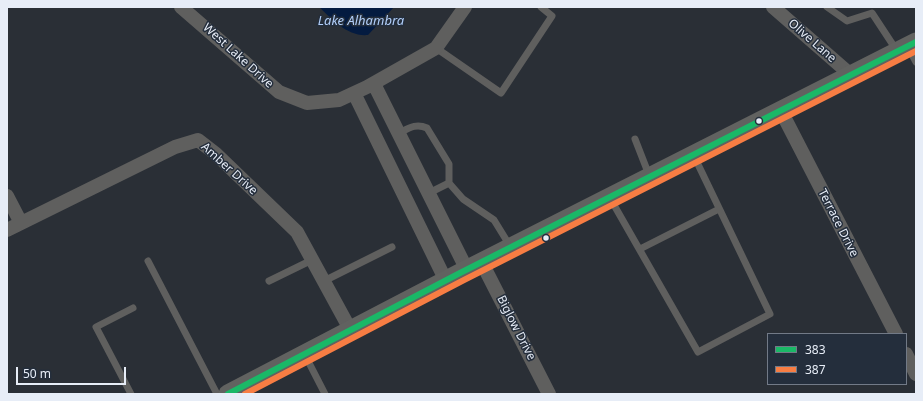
<!DOCTYPE html>
<style>
body{margin:0}
#map{position:relative;width:923px;height:401px;overflow:hidden;background:#2a2f36;font-family:"Noto Sans",sans-serif}
canvas{display:block}
.frame{position:absolute;inset:0;border:8px solid #e7edf7;pointer-events:none}
.legend{position:absolute;left:767px;top:333px;width:140px;height:52px;box-sizing:border-box;background:#242e3c;border:1px solid #727a87;margin:0;padding:5px 7px;list-style:none;font-size:12px;color:#e7edf7}
.legend li{display:flex;align-items:center;gap:8px;height:20px}
.legend b{width:20px;border:1px solid #727a87}
.scale{position:absolute;left:16px;top:367px;width:110px;height:18px;box-sizing:border-box;border:2px solid #e7edf7;border-top:0;padding-left:5px;font-size:12px;line-height:14px;white-space:nowrap;color:#e7edf7;-webkit-text-stroke:3px #242e3c;paint-order:stroke}
</style>
<div id="map">
<canvas width="923" height="401"></canvas>
<div class="frame"></div>
<ul class="legend">
<li><b style="height:5px;background:#1ab867"></b>383</li>
<li><b style="height:5px;background:#f77d43"></b>387</li>
</ul>
<div class="scale">50 m</div>
</div>
<script>
const c = document.querySelector('canvas').getContext('2d');
c.lineJoin = 'round';
function fill(path, color) {
  c.fillStyle = color;
  c.fill(path, 'evenodd');
}
function stroke(path, color, width, dash) {
  c.strokeStyle = color;
  c.lineWidth = width;
  c.lineCap = dash ? 'butt' : 'round';
  c.setLineDash(dash || []);
  c.stroke(path);
}
function label(font, color, halo, rows, align = 'center') {
  c.font = font + ' "Noto Sans",sans-serif';
  c.lineWidth = 3;
  c.setLineDash([]);
  c.textBaseline = 'middle';
  c.strokeStyle = halo;
  c.fillStyle = color;
  for (const [text, x, y, turn = 0] of rows) {
    c.save();
    c.translate(x, y);
    c.rotate((+turn || 0) * Math.PI / 180);
    c.textAlign = isNaN(turn) ? turn : align;
    if (halo) c.strokeText(text, 0, 0);
    c.fillText(text, 0, 0);
    c.restore();
  }
}
const water = new Path2D(`
 M319,7H394L368,35C348,37 333,20 319,7Z`);
const lane = new Path2D(`
 M827,7L847,21L872,13L897,51
 M908,47L916,62
 M436,48L501,93L552,16L541,7
 M399,133C409,128 416,123 427,128L449,164V183L429,193
 M635,139L649,175
 M449,183L463,199L494,220L510,246
 M610,198L698,352L770,314L694,156
 M640,249L719,209
 M148,261L217,394
 M269,281L312,260
 M324,281L392,247
 M305,355L325,394
 M131,394L96,327L133,308`);
const street = new Path2D(`
 M181,7L279,92L307,103L339,100L367,87L436,48L465,7
 M773,7L851,75
 M374,84L467,270
 M354,93L446,281
 M781,111L896,334
 M7,196L21,223
 M7,230L175,147L198,140L216,154L297,232L351,331
 M482,263L549,394
 M906,354L916,374`);
const secondary = new Path2D(`
 M228,394L460,273L916,42`);
const bus1 = new Path2D(`
 M228,394L460,273L916,42`);
const bus2 = new Path2D(`
 M245,394L464,280L916,51`);
const markers = [
 [759,121,3.5,"#e7edf7"],
 [546,238,3.5,"#e7edf7"]
];
const streetNames = [
 ["Olive Lane",812,41,41],
 ["West Lake Drive",238,56,42],
 ["Amber Drive",229,169,42],
 ["Terrace Drive",838,223,63],
 ["Biglow Drive",516,328,63]
];
const waterNames = [
 ["Lake Alhambra",361,21]
];
fill(water, '#041b40');
stroke(lane, '#5f5f5e', 7);
stroke(street, '#5f5f5e', 14);
stroke(secondary, '#616260', 19);
stroke(bus1, '#1ab867', 6);
stroke(bus2, '#f77d43', 6);
for (const [x, y, r, color] of markers) {
  const dot = new Path2D();
  dot.arc(x, y, r, 0, 2 * Math.PI);
  c.fillStyle = color;
  c.fill(dot);
  stroke(dot, '#242e3c', 1.5);
}
label('12px', '#e7edf7', '#242e3c', streetNames);
label('italic 13px', '#b1cef9', '#242e3c', waterNames);
</script>
